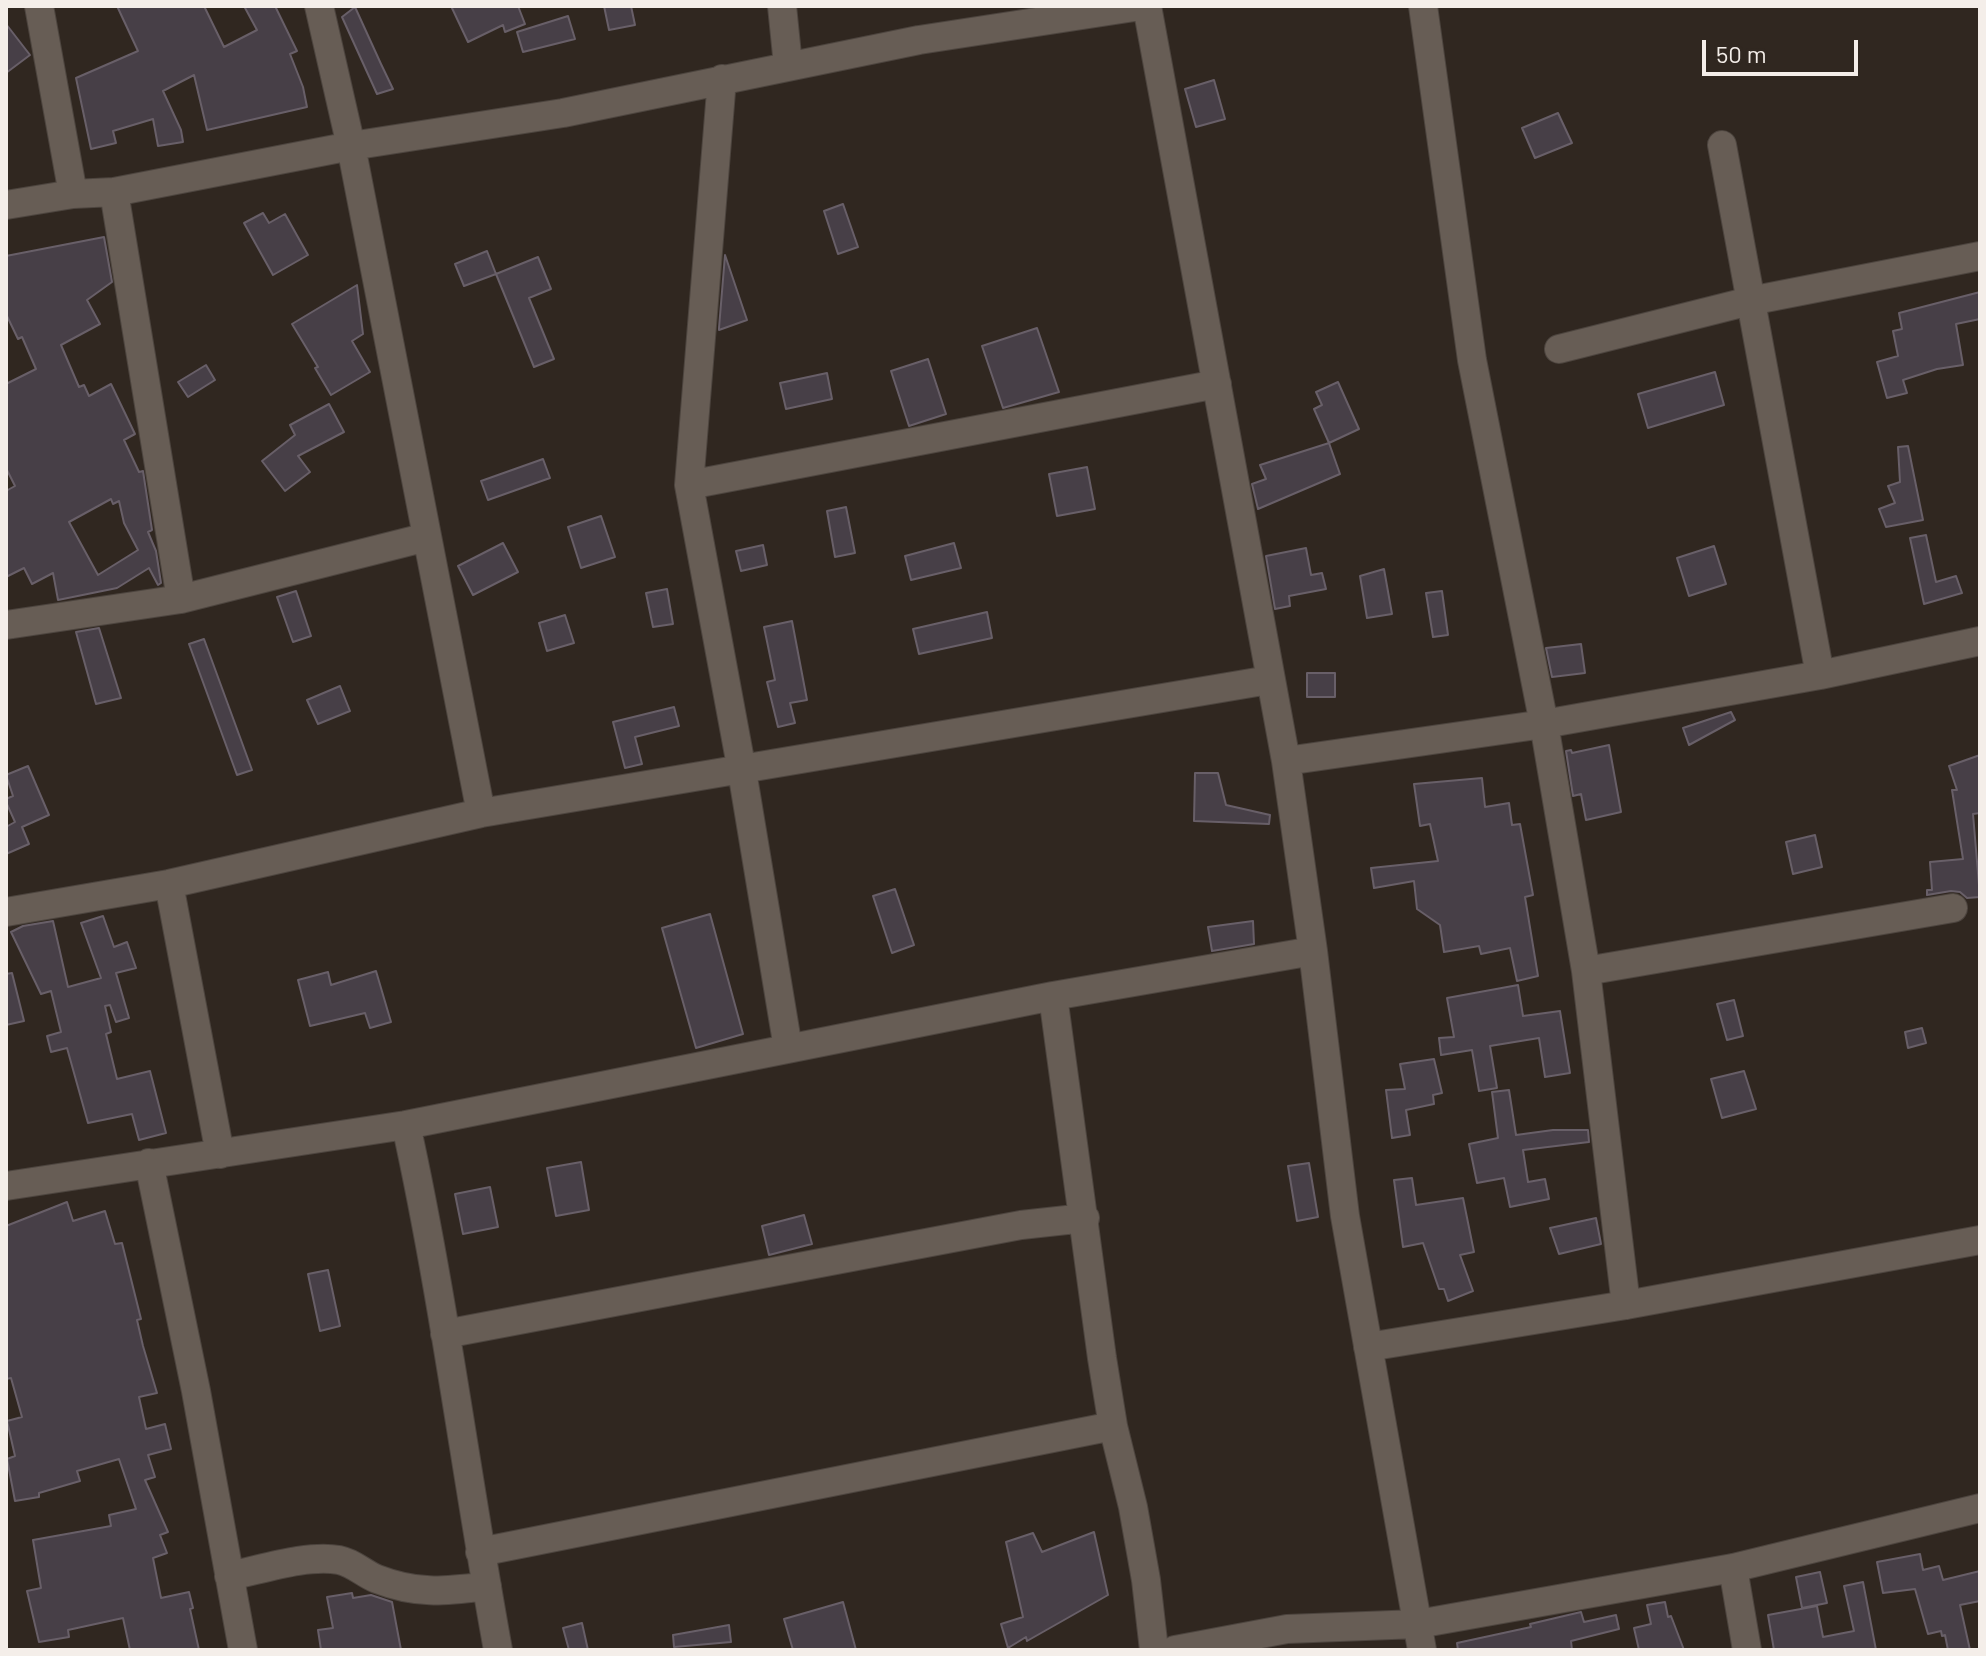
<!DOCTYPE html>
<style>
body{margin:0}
#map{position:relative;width:1986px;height:1656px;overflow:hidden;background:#302720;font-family:Barlow,sans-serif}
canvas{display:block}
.frame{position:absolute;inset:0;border:8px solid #f4eee9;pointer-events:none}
.scale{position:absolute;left:1702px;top:40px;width:156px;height:36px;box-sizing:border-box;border:4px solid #f4eee9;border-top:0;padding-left:10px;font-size:24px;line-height:28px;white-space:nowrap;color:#f4eee9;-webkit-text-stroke:6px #302720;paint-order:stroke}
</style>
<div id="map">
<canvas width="1986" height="1656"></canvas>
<div class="frame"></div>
<div class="scale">50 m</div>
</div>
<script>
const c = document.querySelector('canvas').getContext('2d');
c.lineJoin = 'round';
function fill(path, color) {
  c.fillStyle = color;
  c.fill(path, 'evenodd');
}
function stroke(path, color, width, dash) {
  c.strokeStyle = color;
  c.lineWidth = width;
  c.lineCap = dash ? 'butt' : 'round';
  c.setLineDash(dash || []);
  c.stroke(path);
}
const building = new Path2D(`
 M117,6H204L224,47L257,30L244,6H275L297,51L290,54L303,87L307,107L207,130L194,75L163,91L181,130L183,142L158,146L153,119L113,131L116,143L91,149L76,78L138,51Z
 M451,6H518L525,24L505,32L503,25L468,42Z
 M604,6H631L635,25L609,30Z
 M355,7L381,64L393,89L377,94L342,17Z
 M568,16L575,39L523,52L517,32Z
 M6,24L30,55L6,73Z
 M1214,80L1225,119L1196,127L1185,89Z
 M1558,113L1572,143L1535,158L1522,128Z
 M843,204L858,247L838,254L824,211Z
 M263,213L269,223L285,214L308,255L273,275L244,223Z
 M104,237L112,282L87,300L100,324L61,345L79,387L84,385L89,396L111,384L135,434L124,440L139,472L143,471L152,530L148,532L156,551L161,583L158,585L149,568L117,588L58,600L53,573L32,584L24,568L6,577V491L15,486L6,468V384L36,369L22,337L18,339L6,314V256ZM111,499L113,504L119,501L124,523L138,550L98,575L69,522Z
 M487,251L496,274L464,286L455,264Z
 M725,255L747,320L719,330V328Z
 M538,257L551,289L529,298L554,359L534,367L496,274Z
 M357,285L363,334L352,341L370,372L331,395L315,368L318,367L292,324Z
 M1980,292V319L1956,324L1963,365L1937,369L1903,380L1907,393L1887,398L1877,362L1898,356L1893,331L1902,329L1899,313Z
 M1037,328L1059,392L1003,408L982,346Z
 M928,359L946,414L909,426L891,371Z
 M206,365L215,380L188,397L178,382Z
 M1715,372L1724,405L1648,428L1638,394Z
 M827,373L832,399L786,409L780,383Z
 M1338,382L1359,429L1329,443L1314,409L1322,405L1316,392Z
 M329,404L344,432L298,456L310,472L285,491L262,461L295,435L290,425Z
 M1329,443L1340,474L1258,509L1252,484L1266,479L1260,465Z
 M1908,446L1923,520L1886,527L1879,509L1895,503L1888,486L1900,482L1898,447Z
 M543,459L550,478L488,500L481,481Z
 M1087,467L1095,509L1057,516L1049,474Z
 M846,507L855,553L835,557L827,511Z
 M601,516L615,557L581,568L568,527Z
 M1926,535L1936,582L1956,576L1962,593L1924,604L1910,538Z
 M503,543L518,572L473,595L458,566Z
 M954,543L961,568L911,580L905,556Z
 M763,545L767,565L741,571L736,551Z
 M1714,546L1726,584L1689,596L1677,558Z
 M1306,548L1311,575L1322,573L1326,589L1289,596L1290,606L1275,609L1266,556Z
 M1384,569L1392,614L1367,618L1360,576Z
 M667,589L673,624L653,627L646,593Z
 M296,591L311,636L293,642L277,597Z
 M1442,591L1448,635L1433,637L1426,593Z
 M987,612L992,638L919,654L913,629Z
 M565,615L574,643L547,651L539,623Z
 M792,621L807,700L790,703L795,723L778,727L767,682L775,680L764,627Z
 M99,628L121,698L96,704L76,632Z
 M204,639L252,770L237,775L189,644Z
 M1581,644L1585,673L1552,677L1546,648Z
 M1307,673H1335V697H1307Z
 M340,686L350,711L318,724L307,700Z
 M674,707L679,726L635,737L642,764L625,768L613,722Z
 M1731,712L1735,720L1689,745L1683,728Z
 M1609,745L1621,812L1586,820L1581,794L1573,796L1566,751L1571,750L1572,753Z
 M1980,755V813L1973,814L1980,897L1967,898L1960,892L1951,891L1927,895V890H1932L1930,862L1963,859L1952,790H1957L1949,766Z
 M28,766L49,815L22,827L29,844L6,854V827L15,822L6,802V799L13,796L6,775Z
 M1195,773H1218L1226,805L1270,815L1269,824L1194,821Z
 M1482,778L1485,807L1509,803L1512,825L1520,824L1533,895L1525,897L1538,976L1517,981L1510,948L1481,954L1479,946L1444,952L1440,925L1417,909L1414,881L1374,888L1371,868L1438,861L1430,824L1420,826L1414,784Z
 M1815,835L1822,867L1793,874L1786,842Z
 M895,889L914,945L892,953L873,896Z
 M710,914L743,1034L696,1048L662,928Z
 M103,916L114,947L127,942L136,968L116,973L129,1018L116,1022L110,1005L105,1006L111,1032L106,1034L117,1079L150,1071L166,1133L139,1140L132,1114L88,1123L67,1048L51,1052L47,1036L61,1032L51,991L41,994L11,932L23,926L53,921L68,987L101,978L81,923Z
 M1253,921L1254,944L1212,951L1208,927Z
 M376,971L391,1022L370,1028L365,1013L310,1026L298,980L328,972L331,985Z
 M12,973L24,1021L6,1025V974Z
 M1518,985L1523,1016L1560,1011L1570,1073L1545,1077L1539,1038L1490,1046L1497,1088L1479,1091L1472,1050L1441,1055L1439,1038L1454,1037L1447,998Z
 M1734,1000L1743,1036L1727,1040L1717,1004Z
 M1922,1028L1926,1043L1908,1048L1905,1032Z
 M1434,1059L1442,1093L1433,1095L1434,1104L1406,1110L1410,1135L1392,1138L1386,1090L1405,1089L1400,1064Z
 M1744,1071L1756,1109L1722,1118L1711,1079Z
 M1509,1090L1516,1135L1553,1130H1588L1589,1142L1523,1150L1528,1182L1545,1179L1549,1199L1510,1207L1504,1178L1477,1183L1469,1144L1498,1138L1492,1092Z
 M581,1162L589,1210L556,1216L547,1168Z
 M1309,1163L1318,1217L1297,1221L1288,1166Z
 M1412,1178L1416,1205L1463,1198L1474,1252L1460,1255L1473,1291L1448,1301L1444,1289H1439L1423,1243L1403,1247L1394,1180Z
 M490,1187L498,1227L463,1234L455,1194Z
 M67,1202L73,1221L105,1211L115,1244L122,1243L141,1319L137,1320L143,1346L157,1393L139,1397L146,1429L165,1424L171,1449L148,1455L155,1477L145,1480L168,1532L160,1535L167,1553L153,1558L161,1598L189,1592L193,1608L190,1609L199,1650H130L123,1618L68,1630L69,1637L39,1642L27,1591L41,1588L33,1540L111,1526L109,1515L136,1509L119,1459L77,1471L80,1481L39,1493V1497L15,1501L7,1459L15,1456L7,1421L22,1417L11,1378L6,1379V1226Z
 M804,1215L812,1244L769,1255L762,1226Z
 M1596,1218L1601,1244L1559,1254L1550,1228Z
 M328,1270L340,1326L320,1331L308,1274Z
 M1094,1532L1108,1595L1027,1641L1026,1637L1008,1648L1001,1624L1023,1617L1006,1542L1033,1533L1042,1552Z
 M1920,1554L1923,1570L1939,1566L1943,1580L1980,1571V1601L1960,1605L1970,1650H1948L1945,1635L1942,1636L1941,1631L1928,1634L1915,1589L1883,1593L1877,1562Z
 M1820,1572L1827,1603L1802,1608L1796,1577Z
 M1863,1582L1876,1650H1774L1768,1615L1817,1606L1823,1637L1854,1631L1844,1586Z
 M352,1593L353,1598L371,1595L392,1602L401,1650H321L318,1630L333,1628L327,1597Z
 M843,1602L856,1650H793L784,1619Z
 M1665,1602L1668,1617L1671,1616L1684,1650H1639L1634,1628L1651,1624L1647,1605Z
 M1581,1612L1584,1622L1616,1615L1619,1629L1571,1641L1572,1650H1458L1457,1643L1531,1627L1530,1624Z
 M582,1623L588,1650H569L563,1628Z
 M729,1625L731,1642L674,1647L673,1635Z`);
const minor = new Path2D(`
 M39,6L73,194
 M319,6L351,146L481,813
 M782,6L788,65
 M1147,6L1286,761L1313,951L1345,1216L1422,1650
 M1423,6L1472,360L1544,724L1586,971L1626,1305
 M722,79L689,485L742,771L788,1048
 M1722,145L1820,675
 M114,192L181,599
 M6,205L73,194L114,192L351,146L563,113L919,40L1141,6
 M1559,349L1750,301L1980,256
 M689,485L1217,384
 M6,625L181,599L427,537
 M1286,761L1544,724L1820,675L1980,641
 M169,884L220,1154
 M6,912L169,884L481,813L1269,680
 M1586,971L1953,908
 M1053,996L1102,1358L1113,1426L1133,1507L1146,1580L1154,1650
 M406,1125C444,1298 466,1475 498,1650
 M149,1163L196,1391L243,1650
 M6,1186L406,1125L1053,996L1313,951
 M445,1334L1021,1225L1085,1218
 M1368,1347L1626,1305L1980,1240
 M480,1552L1113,1426
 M1733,1568L1747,1650
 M229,1576C260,1570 307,1554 339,1560C354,1563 364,1574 377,1579C418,1595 445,1591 487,1586
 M1175,1650L1287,1629L1418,1624L1733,1568L1980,1508`);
fill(building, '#473f47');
stroke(building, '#685f68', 2);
stroke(minor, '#4d453f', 30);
stroke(minor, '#675d55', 28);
</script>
